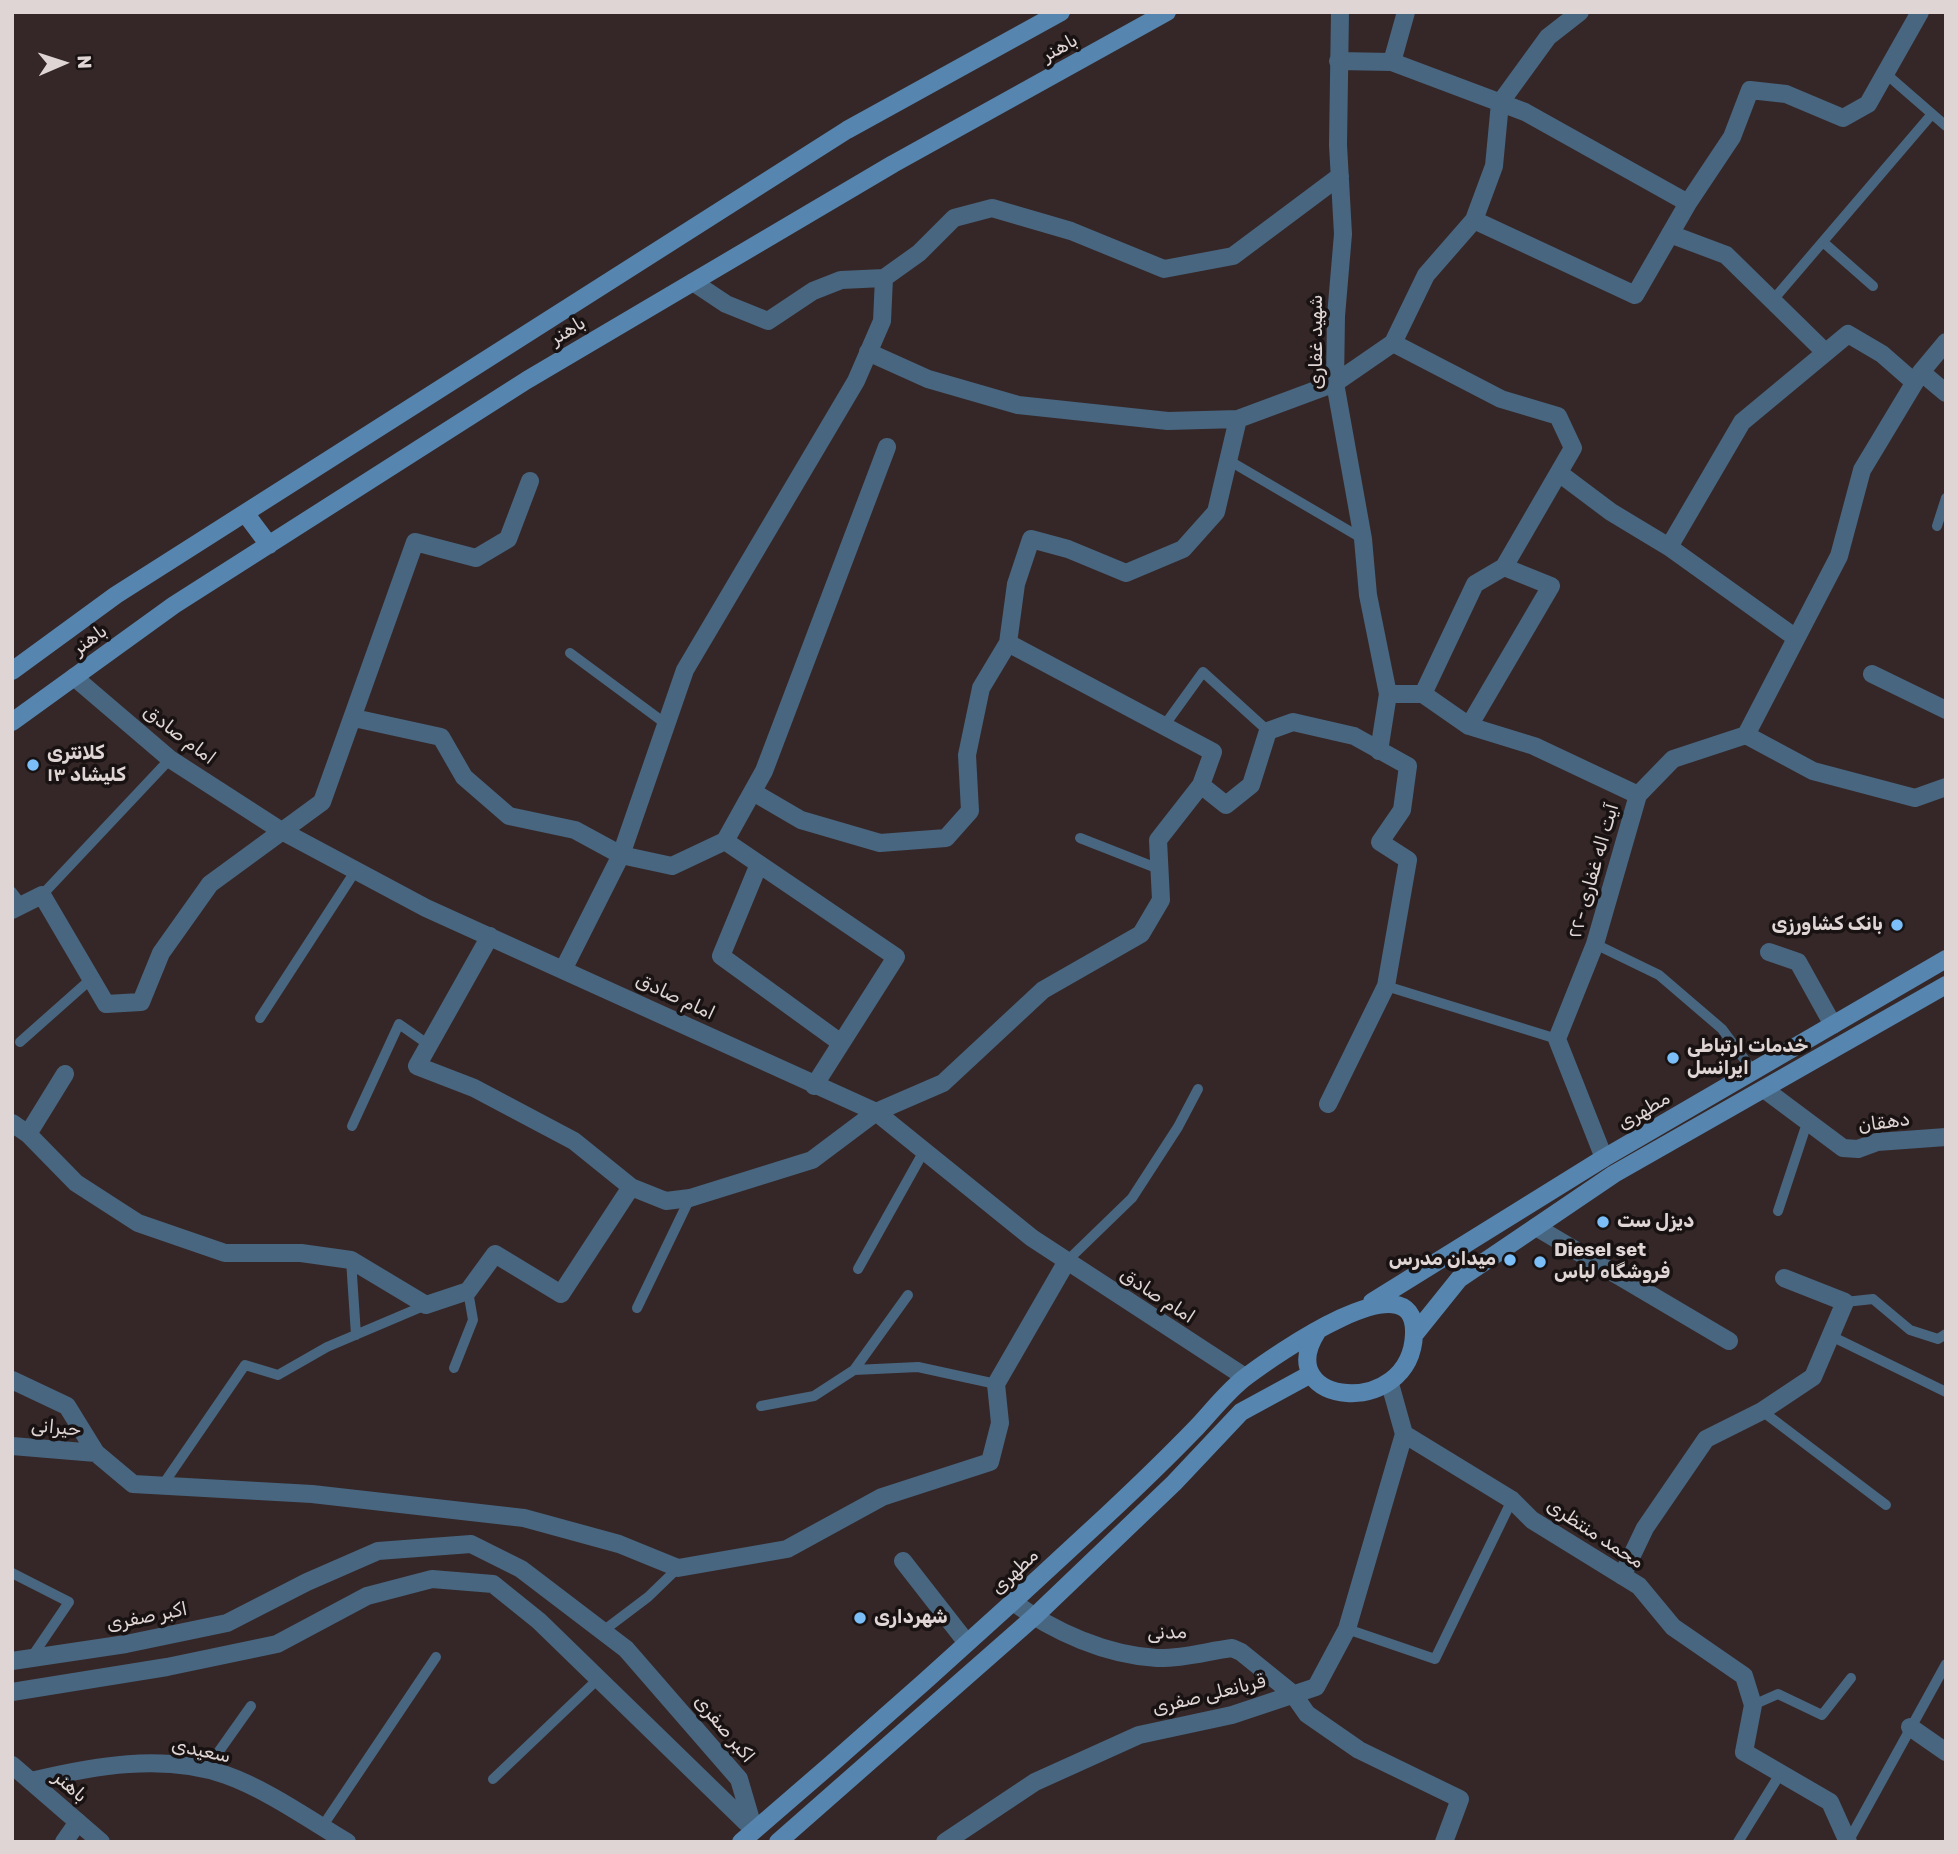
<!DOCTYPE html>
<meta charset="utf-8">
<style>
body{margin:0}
#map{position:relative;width:1958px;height:1854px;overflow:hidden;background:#352727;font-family:Rubik,sans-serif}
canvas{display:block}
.frame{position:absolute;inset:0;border:14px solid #ded5d4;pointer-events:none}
.north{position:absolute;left:28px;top:28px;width:70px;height:70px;-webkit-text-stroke:5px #181212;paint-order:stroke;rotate:87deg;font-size:19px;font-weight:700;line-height:28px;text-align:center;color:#ded5d4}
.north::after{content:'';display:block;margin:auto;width:24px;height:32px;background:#ded5d4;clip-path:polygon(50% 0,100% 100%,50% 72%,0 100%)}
</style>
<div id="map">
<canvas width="1958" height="1854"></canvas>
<div class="frame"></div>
<div class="north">N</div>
</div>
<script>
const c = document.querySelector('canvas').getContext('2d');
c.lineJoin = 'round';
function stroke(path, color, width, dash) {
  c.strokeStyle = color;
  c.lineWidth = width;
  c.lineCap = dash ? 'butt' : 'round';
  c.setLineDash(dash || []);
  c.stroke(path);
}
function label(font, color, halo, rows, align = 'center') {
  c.font = font + ' Rubik,"Noto Naskh Arabic",sans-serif';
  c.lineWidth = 7;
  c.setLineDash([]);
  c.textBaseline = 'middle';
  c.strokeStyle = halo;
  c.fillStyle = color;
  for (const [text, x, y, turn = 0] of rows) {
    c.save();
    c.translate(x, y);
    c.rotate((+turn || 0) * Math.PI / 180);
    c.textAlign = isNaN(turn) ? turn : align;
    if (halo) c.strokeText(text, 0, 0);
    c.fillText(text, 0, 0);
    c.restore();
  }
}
const service = new Path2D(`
 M1885,73L1946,126
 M1823,242L1873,286
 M1773,300L1932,114
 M1228,460L1363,539
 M1937,526L1946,498
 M570,653L666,724
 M1164,726L1203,672L1268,731
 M1080,838L1159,869
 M12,892L22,905
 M42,895L170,759
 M1595,944L1659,975L1722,1029L1753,1071
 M1386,986L1557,1039
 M260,1018L356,870
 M20,1042L91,979
 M352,1126L399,1024L429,1045
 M1778,1211L1808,1120
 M351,1260L356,1335
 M1067,1261L1132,1198L1178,1127L1198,1089
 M858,1269L924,1151
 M1845,1302L1873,1299L1910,1330L1938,1339L1946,1334
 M637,1308L690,1198
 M1831,1336L1946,1392
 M454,1368L473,1320L468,1291
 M854,1370L908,1295
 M761,1406L814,1396L854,1370L918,1367L996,1384
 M1762,1411L1886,1505
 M162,1486L245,1365L278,1375L327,1347L426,1305
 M12,1573L69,1602L31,1658
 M1347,1629L1435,1659L1512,1500
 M603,1631L648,1597L678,1568
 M1753,1705L1778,1694L1822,1715L1851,1678
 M205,1771L251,1706
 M493,1779L597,1680
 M322,1827L436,1657
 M1738,1842L1780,1774
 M1848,1842L1946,1664`);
const minor = new Path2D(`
 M1340,12L1338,145L1343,234L1336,316L1335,383L1363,539L1368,595L1388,694L1379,751
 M1338,61L1392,62L1525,112L1688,203
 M1392,62L1406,12
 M1474,220L1635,295L1688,203L1732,137L1750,90L1786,94L1843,118L1868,104L1920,12
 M1670,234L1726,255L1824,351
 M693,282L726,304L768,321L813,291L841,280L884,278L919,253L954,218L992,208L1071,231L1164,269L1233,256L1340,176
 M1393,343L1501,399L1558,416L1573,448L1504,567L1475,584L1423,694
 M868,352L928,379L1018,405L1168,421L1238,419L1335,383L1393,343L1426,275L1474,220L1494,166L1500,103L1548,37L1580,12
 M1921,372L1946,393
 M1559,473L1611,512L1669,547L1796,638
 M1669,547L1742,422L1848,334L1882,354L1914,382
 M1872,674L1946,710
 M74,677L170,759L280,830L426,908L876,1112L1032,1238L1245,1377
 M1388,694H1423L1469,726L1534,746L1638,795
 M354,718L441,737L464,777L509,816L575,830L621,855L672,866L725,841L764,771L887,447
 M1469,726L1551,586L1504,567
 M1746,735L1839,556L1862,470L1921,372L1946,342
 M1201,785L1226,805L1251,785L1268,731L1293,722L1354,736L1408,766L1402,810L1380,842L1408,860L1386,986L1328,1104
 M753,792L801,820L880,843L946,838L970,811L967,755L981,688L1008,643L1016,584L1031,539L1068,549L1126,573L1183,549L1216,512L1238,419
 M725,841L896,957L814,1086
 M759,864L721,956L841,1043
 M12,910L42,895L106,1004L141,1002L161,953L210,884L322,802L415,542L476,558L508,539L530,481
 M490,936L417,1066L474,1088L574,1141L631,1187L666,1201L690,1198L812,1160L876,1112L943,1083L1043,990L1141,934L1161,900L1158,840L1201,785L1213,752L1008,643
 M1769,952L1798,962L1833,1025
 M563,970L621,855L685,670L856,381L882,321L884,278
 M1764,1089L1843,1148L1858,1149L1877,1142L1946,1137
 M12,1123L28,1134L76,1183L138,1223L225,1253H301L351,1260L426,1305L468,1291L495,1254L561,1294L631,1187
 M28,1134L65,1074
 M1604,1158L1557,1039L1595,944L1638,795L1673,759L1746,735L1813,771L1915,798L1946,787
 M1536,1227L1729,1341
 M12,1380L67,1406L96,1453L133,1484L312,1494L524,1518L619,1544L678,1568L787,1549L882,1497L990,1462L1000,1423L996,1384L1067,1261
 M1404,1434L1512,1500L1532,1520L1639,1586L1673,1627L1744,1676L1753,1705L1744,1752L1830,1802L1848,1842
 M12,1446L96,1453
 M903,1561L967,1643
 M1622,1576L1645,1528L1706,1439L1762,1411L1813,1377L1845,1302L1784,1278
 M1013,1602C1054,1632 1106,1655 1157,1658C1182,1659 1208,1651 1232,1648L1241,1652L1293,1694L1307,1714L1359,1750L1460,1799L1444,1842
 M12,1661L126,1644L227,1623L307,1582L378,1551L471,1544L521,1569L626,1649L739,1779L754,1830L539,1621L493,1584L432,1579L367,1596L277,1644L167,1667L12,1692
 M1910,1727L1946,1752
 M31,1781C93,1766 163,1753 226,1775C266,1789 310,1820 347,1842
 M64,1842L78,1822
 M945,1842L1035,1782L1139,1735L1232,1715L1316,1687L1347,1629L1404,1434L1390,1384`);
const tertiary = new Path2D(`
 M12,1765L101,1842`);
const secondary = new Path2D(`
 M245,513L269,545
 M12,671L116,595L847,130L1061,12
 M12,722L174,605L527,380L893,164L1167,12
 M1372,1302L1604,1158L1946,959
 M1414,1335L1459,1279L1614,1174L1946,985
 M741,1842C865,1736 988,1626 1107,1515C1138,1486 1168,1457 1197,1427C1213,1410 1228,1390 1247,1376C1271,1358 1417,1254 1414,1334C1411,1420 1270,1406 1317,1332
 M778,1842L1034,1617L1174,1483L1241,1412L1309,1375`);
const markers = [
 [33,765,7,"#7bbef8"],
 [1897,925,7,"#7bbef8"],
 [1673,1058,7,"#7bbef8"],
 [1603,1222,7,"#7bbef8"],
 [1510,1260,7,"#7bbef8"],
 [1540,1262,7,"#7bbef8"],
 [860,1618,7,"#7bbef8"]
];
const streetNames = [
 ["باهنر",1060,48,-29],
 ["باهنر",568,331,-31],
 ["شهید غفاری",1317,342,-90],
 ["باهنر",90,640,-36],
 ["امام صادق",179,735,37],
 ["۲۲- آیت اله غفاری",1594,871,-74],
 ["امام صادق",675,997,25],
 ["مطهری",1644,1111,-30],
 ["دهقان",1884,1123,-8],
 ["امام صادق",1157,1296,33],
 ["حیرانی",56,1428,5],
 ["محمد منتظری",1595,1534,33],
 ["مطهری",1015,1572,-43],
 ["اکبر صفری",147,1617,-11],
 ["مدنی",1167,1633,-1],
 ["قربانعلی صفری",1209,1695,-14],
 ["اکبر صفری",724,1729,50],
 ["سعیدی",201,1751,12],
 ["باهنر",70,1787,41]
];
const poiNames = [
 ["کلانتری",47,754],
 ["۱۳ کلیشاد",47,776],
 ["بانک کشاورزی",1883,925,"right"],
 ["خدمات ارتباطی",1687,1047],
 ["ایرانسل",1687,1069],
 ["دیزل ست",1617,1222],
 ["Diesel set",1554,1251],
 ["فروشگاه لباس",1554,1273],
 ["میدان مدرس",1496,1260,"right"],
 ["شهرداری",874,1618]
];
stroke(service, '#486680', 10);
stroke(minor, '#486680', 18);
stroke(tertiary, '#486680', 18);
stroke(secondary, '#5686b0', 18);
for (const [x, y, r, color] of markers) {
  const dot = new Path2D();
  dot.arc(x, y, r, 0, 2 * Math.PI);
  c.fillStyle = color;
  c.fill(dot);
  stroke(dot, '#181212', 2.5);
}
label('19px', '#ded5d4', '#181212', streetNames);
label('bold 19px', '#ded5d4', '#181212', poiNames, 'left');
</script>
